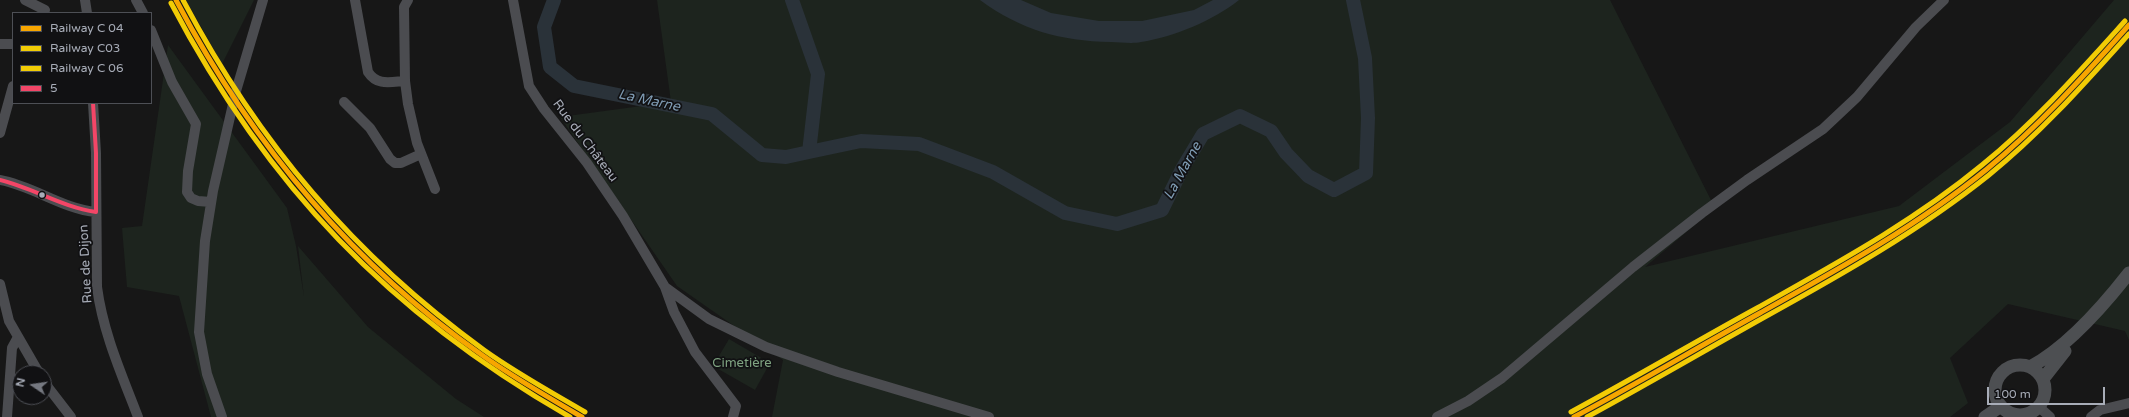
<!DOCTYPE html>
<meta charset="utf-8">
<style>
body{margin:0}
#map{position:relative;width:2129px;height:417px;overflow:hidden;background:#171717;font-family:"Varela Round",sans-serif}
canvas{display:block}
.legend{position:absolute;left:12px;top:12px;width:140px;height:92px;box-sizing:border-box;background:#111113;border:1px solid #4d4f55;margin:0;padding:5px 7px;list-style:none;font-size:12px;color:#a8adb8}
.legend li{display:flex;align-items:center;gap:8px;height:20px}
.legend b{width:20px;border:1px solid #4d4f55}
.north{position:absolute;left:12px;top:365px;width:40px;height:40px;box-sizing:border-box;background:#111113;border:1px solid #4d4f55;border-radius:50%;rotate:283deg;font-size:11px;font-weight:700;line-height:16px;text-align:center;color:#a8adb8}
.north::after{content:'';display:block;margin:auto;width:14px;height:18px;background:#757880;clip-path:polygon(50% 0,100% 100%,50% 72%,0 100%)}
.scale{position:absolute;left:1987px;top:387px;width:118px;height:18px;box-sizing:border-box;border:2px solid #a8adb8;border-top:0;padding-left:5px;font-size:12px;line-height:14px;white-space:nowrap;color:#a8adb8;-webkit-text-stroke:3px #111113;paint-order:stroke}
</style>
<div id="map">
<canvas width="2129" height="417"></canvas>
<ul class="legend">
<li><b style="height:5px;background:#f7a600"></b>Railway C 04</li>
<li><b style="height:5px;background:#f2cc05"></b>Railway C03</li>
<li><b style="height:5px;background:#f2cc05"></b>Railway C 06</li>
<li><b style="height:5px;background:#f34667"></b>5</li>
</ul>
<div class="north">N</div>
<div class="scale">100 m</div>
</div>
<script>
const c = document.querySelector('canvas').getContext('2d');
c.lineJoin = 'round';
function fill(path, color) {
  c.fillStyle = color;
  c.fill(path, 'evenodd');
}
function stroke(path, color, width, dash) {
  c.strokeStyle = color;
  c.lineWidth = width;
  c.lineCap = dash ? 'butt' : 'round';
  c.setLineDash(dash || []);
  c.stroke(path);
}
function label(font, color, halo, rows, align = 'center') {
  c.font = font + ' "Varela Round",sans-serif';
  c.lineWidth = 3.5;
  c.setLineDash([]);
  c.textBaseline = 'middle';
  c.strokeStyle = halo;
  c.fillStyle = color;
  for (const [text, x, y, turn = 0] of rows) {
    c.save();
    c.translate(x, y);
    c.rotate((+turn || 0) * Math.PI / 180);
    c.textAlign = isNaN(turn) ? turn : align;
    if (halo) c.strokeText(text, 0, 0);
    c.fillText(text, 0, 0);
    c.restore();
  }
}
const green = new Path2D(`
 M186,0H254L222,64Z
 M657,0H1610L1715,208L1645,267L1899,206L2010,122L2114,0H2129V340L2125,331L2008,304L1950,358L1968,403L1950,417H772L783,360L677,286L560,117L671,102Z
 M168,45L287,208L296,246L304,297L298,246L368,327L456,399L484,417H211L179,296L127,287L122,228L142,226Z
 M729,339L770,363L755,390L713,366Z`);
const water = new Path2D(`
 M980,0H1021L1051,13L1099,21H1142L1194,10L1213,0H1239C1212,21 1174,37 1141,42C1132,44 1120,42 1111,42C1060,41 1021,30 980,0Z`);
const river = new Path2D(`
 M554,0L544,27L550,67L574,86L712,114L762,155L786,157L809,152
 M792,0L818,74L809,152L861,141L919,144L993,172L1065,213L1117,224L1162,210L1182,169L1203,134L1240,116L1271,131L1286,153L1308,176L1334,190L1366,173L1368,118L1365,58L1353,0`);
const minor = new Path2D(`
 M25,0L45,10
 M85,0L87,13
 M136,0L143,13
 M355,0L368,72C377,86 390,82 405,81
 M408,0L404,7L405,81L408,104L417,143L435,189
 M513,0L529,86L544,109L587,163L623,216L665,287L674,312L695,352L736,406L733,417
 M151,30L172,82L196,124L188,171L187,192L191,198L198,201L211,202
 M0,44H13
 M344,102L370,128L390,159L395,163H401L421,154
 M93,103L96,153L97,287C103,333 122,375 138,417
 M0,133L13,86
 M0,180C33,186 63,209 96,212
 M0,284L9,321L39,373
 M665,287L709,319L766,347L838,372L989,417
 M44,382L71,417
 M2039,407L2050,417
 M7,417L12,348L18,337
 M222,417L207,374L199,332L205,241L213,191L236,91L263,0
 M1437,417L1468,401L1502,378L1633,267L1702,213L1747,180L1823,129L1857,97L1916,27L1944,0
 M2091,417L2100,410L2129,403`);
const major = new Path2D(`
 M1995 390a25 25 0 1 1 50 0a25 25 0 1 1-50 0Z
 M2030,367C2066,348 2104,305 2129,273
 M2043,379L2065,351
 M1985,417L2001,406`);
const bus1 = new Path2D(`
 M93,103L96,153V212
 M0,180C33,188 62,207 96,212`);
const rail1 = new Path2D(`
 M176,0C251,142 349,262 482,355C514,378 548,397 582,417
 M1574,417C1637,384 1698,347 1760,313C1839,269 1917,226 1987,169C2039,126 2084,76 2129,25`);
const rail2 = new Path2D(`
 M171,3C267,186 390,314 570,417
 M1587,417C1646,385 1704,351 1763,318C1841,275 1919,231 1989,175C2041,133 2085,83 2129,34`);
const rail3 = new Path2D(`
 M183,0C258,142 354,256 484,350C516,373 551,392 585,412
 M1571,412C1634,378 1695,342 1757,308C1835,264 1913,222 1982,165C2035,122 2080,71 2125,21`);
const markers = [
 [42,195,3.5,"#a8adb8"]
];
const streetNames = [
 ["Rue du Château",585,141,53],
 ["Rue de Dijon",86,264,-93]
];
const parkNames = [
 ["Cimetière",742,364]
];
const waterNames = [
 ["La Marne",649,101,12],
 ["La Marne",1183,171,-61]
];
fill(green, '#1d241e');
fill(water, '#2a3239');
stroke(river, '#2a3239', 14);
stroke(minor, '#4b4c50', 10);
stroke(major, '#4d4f52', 13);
stroke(bus1, '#f34667', 4);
stroke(rail1, '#f7a600', 5);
stroke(rail2, '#f2cc05', 5);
stroke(rail3, '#f2cc05', 5);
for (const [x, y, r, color] of markers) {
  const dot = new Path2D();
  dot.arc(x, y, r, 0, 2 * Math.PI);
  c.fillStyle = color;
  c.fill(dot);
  stroke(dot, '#111113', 1.5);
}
label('13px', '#a8adb8', '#111113', streetNames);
label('13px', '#7fa381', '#111113', parkNames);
label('italic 14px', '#7f9bb3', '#111113', waterNames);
</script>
